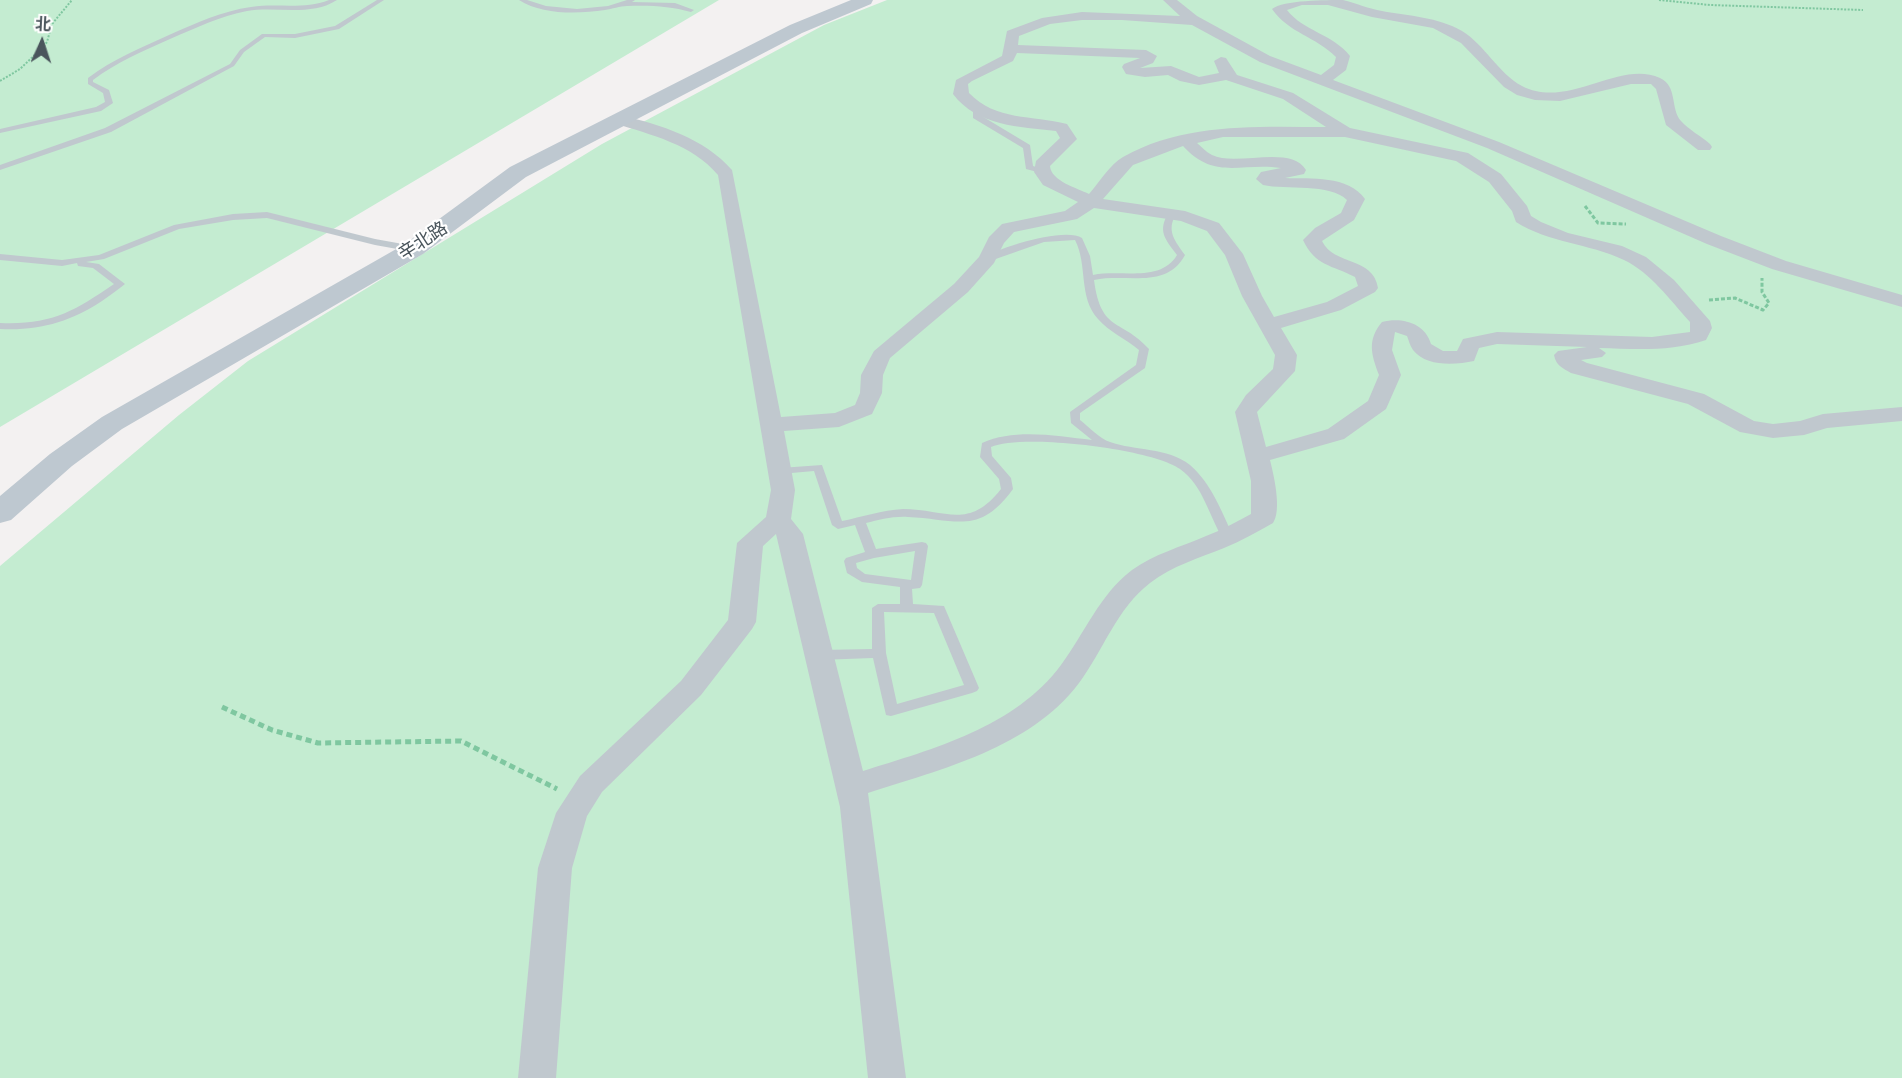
<!DOCTYPE html>
<meta charset="utf-8">
<style>
body{margin:0}
#map{position:relative;width:1902px;height:1078px;overflow:hidden;background:#f3f1f1;font-family:Quicksand,"Noto Sans SC",sans-serif}
canvas{display:block}
.north{position:absolute;left:12px;top:12px;width:60px;height:60px;-webkit-text-stroke:4px #fff;paint-order:stroke;rotate:3deg;font-size:16px;font-weight:700;line-height:24px;text-align:center;color:#4a555c}
.north::after{content:'';display:block;margin:auto;width:21px;height:27px;background:#4a555c;clip-path:polygon(50% 0,100% 100%,50% 72%,0 100%)}
</style>
<div id="map">
<canvas width="1902" height="1078"></canvas>
<div class="north">北</div>
</div>
<script>
const c = document.querySelector('canvas').getContext('2d');
c.lineJoin = 'round';
function fill(path, color) {
  c.fillStyle = color;
  c.fill(path, 'evenodd');
}
function stroke(path, color, width, dash) {
  c.strokeStyle = color;
  c.lineWidth = width;
  c.lineCap = dash ? 'butt' : 'round';
  c.setLineDash(dash || []);
  c.stroke(path);
}
function label(font, color, halo, rows, align = 'center') {
  c.font = font + ' Quicksand,"Noto Sans SC",sans-serif';
  c.lineWidth = 4.5;
  c.setLineDash([]);
  c.textBaseline = 'middle';
  c.strokeStyle = halo;
  c.fillStyle = color;
  for (const [text, x, y, turn = 0] of rows) {
    c.save();
    c.translate(x, y);
    c.rotate((+turn || 0) * Math.PI / 180);
    c.textAlign = isNaN(turn) ? turn : align;
    if (halo) c.strokeText(text, 0, 0);
    c.fillText(text, 0, 0);
    c.restore();
  }
}
const green = new Path2D(`
 M0,0H719L0,427Z
 M887,0H1902V1078H0V566L179,415L248,361L602,144L824,25Z`);
const pathFar2 = new Path2D(`
 M1659,0L1710,5L1863,10
 M0,81L20,69L42,48L47,42L52,24L72,0`);
const pathFar1 = new Path2D(`
 M1585,206L1598,223L1626,224
 M1709,300L1735,298L1763,310L1769,303L1762,292V278`);
const path = new Path2D(`
 M222,707L272,730L318,743L461,741L557,789`);
const service = new Path2D(`
 M329,0H337C311,17 276,6 247,11C220,16 196,28 170,39C143,51 117,62 93,80V82L109,90L113,103L101,111L0,133V129L96,107L105,102L103,93L88,84V78C113,59 141,48 169,35C196,23 222,11 251,7C277,3 304,10 329,0Z
 M377,0H384L339,29L295,38L265,37L244,52L234,66L111,132L0,170V165L105,128L230,64L240,50L262,34H295L335,26Z
 M519,0H527L546,6L577,9L608,6L627,0H635L632,2L675,3L694,10L691,12C670,6 649,5 627,6C620,6 612,9 605,10C578,14 542,15 519,0Z
 M973,107H979L980,115L1030,145L1033,166L1045,170V174L1026,169L1023,148L973,118Z
 M267,212L375,239L414,246L418,249L414,252L375,245L267,218L233,220L179,229L104,259L86,262L99,264L125,284C118,290 110,295 102,301C70,322 39,331 0,329V323C51,325 73,312 114,284L93,268L78,266L77,263L62,266L0,260V254L62,260L99,255L174,225L233,214Z
 M1169,212L1176,214C1166,231 1175,241 1185,255C1166,290 1127,273 1094,280C1101,333 1121,318 1149,349L1145,368L1080,413V420C1089,427 1100,439 1110,442C1135,451 1167,447 1190,465C1211,483 1222,512 1233,536L1227,540L1223,539C1209,516 1203,485 1180,469C1153,449 1022,433 991,447L992,456L1011,478L1013,489C979,536 956,519 908,517C893,516 879,520 866,523L876,549L922,542L926,543L928,546L922,585L920,588L912,589L913,604L944,606L979,688L977,691L972,693L891,716L886,715L873,658L819,660L814,658L812,655L814,652L819,650L872,649V608L878,604H900V587L862,582L847,573L844,561L846,558L865,552L855,525L838,529L832,525L814,471L780,474L774,471L780,468L822,465L842,521C862,517 882,510 903,509C946,509 968,531 1001,489L999,479L980,457L982,443C1015,428 1057,436 1092,440L1071,423L1070,412L1136,365L1139,350C1126,339 1109,332 1098,319C1078,297 1088,265 1075,240L1044,242L990,261L987,262L983,259C998,247 1065,227 1082,238L1090,256L1093,275C1120,269 1161,283 1177,255C1165,239 1157,231 1169,212ZM915,551L911,580L865,574L857,568L856,563L874,558ZM884,612L934,613L964,685L897,704L886,653Z`);
const minor = new Path2D(`
 M1163,0H1177L1197,16L1270,56L1321,75L1334,65L1336,57C1315,36 1290,34 1272,9C1283,0 1327,0 1343,0C1356,3 1369,9 1382,11C1409,16 1438,17 1462,31C1485,45 1498,73 1522,86C1568,110 1619,59 1660,78C1678,86 1670,109 1681,121C1689,130 1701,136 1710,144L1712,147L1710,150H1698L1666,125L1656,89L1651,84H1631L1560,101L1535,100L1517,95L1504,87L1461,43L1433,28L1372,17L1328,5H1302L1287,10C1303,31 1333,34 1350,56L1346,70L1333,80L1499,142L1721,236L1786,261L1902,295V307L1772,269L1707,244L1487,148L1260,62L1192,25L1122,20H1082L1050,24L1019,36L1018,45L1146,50L1157,56L1153,63L1140,68L1171,66L1199,77L1219,73L1214,61L1221,57L1226,58L1237,75L1293,93L1350,128L1468,153L1501,174L1527,206L1531,216L1541,222L1568,233L1622,246L1646,257L1674,280L1710,321L1712,328L1706,340C1671,352 1635,349 1599,348L1606,353L1602,357L1581,360L1587,363L1704,394L1754,421L1773,424L1800,421L1823,414L1902,407V421L1827,428L1804,435L1773,438L1740,432L1688,404L1571,373C1563,368 1556,366 1554,355L1558,351L1587,347L1497,344L1479,348L1474,361C1455,365 1426,367 1413,350C1410,346 1409,341 1407,336L1395,332L1392,350L1401,375L1386,409L1344,439L1270,460C1274,476 1282,510 1273,523C1257,532 1241,541 1224,548C1199,558 1172,566 1150,583C1117,608 1103,651 1079,683C1030,748 942,769 868,793L906,1078H868L840,807L776,534L763,546L756,622L752,629L701,695L602,792L587,816L572,868L556,1078H518L538,868L556,813L580,776L681,681L728,620L737,543L766,517L771,490L718,175C692,144 651,135 614,123L612,120L620,115C661,125 704,138 732,170L781,417L835,413L855,405L860,393L861,375L874,351L954,284L979,257L989,237L1002,224L1065,211L1078,202L1043,185L1034,172L1036,161L1060,138L1056,131C1020,127 977,126 953,94L956,80L1002,56L1007,31L1042,18L1082,12L1180,16ZM1017,53L1140,58L1124,64L1122,67L1126,74L1145,77L1168,75L1180,81L1199,85L1226,80L1283,99L1326,127C1258,127 1185,122 1123,157C1110,164 1099,183 1089,194C1077,188 1051,181 1050,166L1077,139L1067,124C1032,115 996,121 969,93L968,84L972,81L1013,61ZM1223,137H1345L1456,161L1489,182L1512,211L1516,222C1549,243 1588,243 1624,260C1651,273 1670,300 1690,322V332L1652,337L1497,332L1463,339L1457,351H1443L1431,344C1425,323 1402,317 1382,322C1367,340 1371,354 1379,375L1368,401L1328,429L1266,447L1257,412L1295,371L1297,355L1281,328L1341,310L1375,292L1378,288C1373,256 1334,266 1322,241L1354,220L1365,199C1348,175 1311,179 1285,178L1304,174L1306,170C1291,144 1236,167 1212,155C1206,152 1202,147 1197,143ZM1183,146C1215,181 1241,162 1281,168L1261,172L1256,179L1263,185C1286,190 1330,183 1347,200L1341,213L1315,228L1303,240C1315,266 1332,265 1355,277L1358,286L1327,302L1274,317L1262,296L1243,254L1219,223L1185,211L1103,199L1133,165ZM1094,208L1181,221L1207,231L1225,255L1242,296L1275,355L1273,369L1246,395L1235,412L1251,481V514C1236,522 1222,530 1206,536C1181,547 1154,554 1132,570C1100,594 1084,634 1061,665C1015,727 933,749 863,771L803,534L791,519L795,490L784,431L839,427L872,414L882,393L883,375L890,358L968,292L994,263L1004,243L1014,232L1077,219Z`);
const secondary = new Path2D(`
 M851,0H873L871,4L802,33L526,177L423,254L122,429L72,466L11,520L0,523V496L50,454L102,417L405,244L510,167L790,25Z`);
const farStreetnames = [
 ["辛北路",423,241,-33]
];
fill(green, '#c4ecd1');
stroke(pathFar2, '#7fc7a0', 2, [2, 1.5]);
stroke(pathFar1, '#7fc7a0', 3, [4, 2]);
stroke(path, '#7fc7a0', 5, [6, 4]);
fill(service, '#c0c8ce');
fill(minor, '#c0c8ce');
fill(secondary, '#bec8d0');
label('18px', '#4a555c', '#fff', farStreetnames);
</script>
